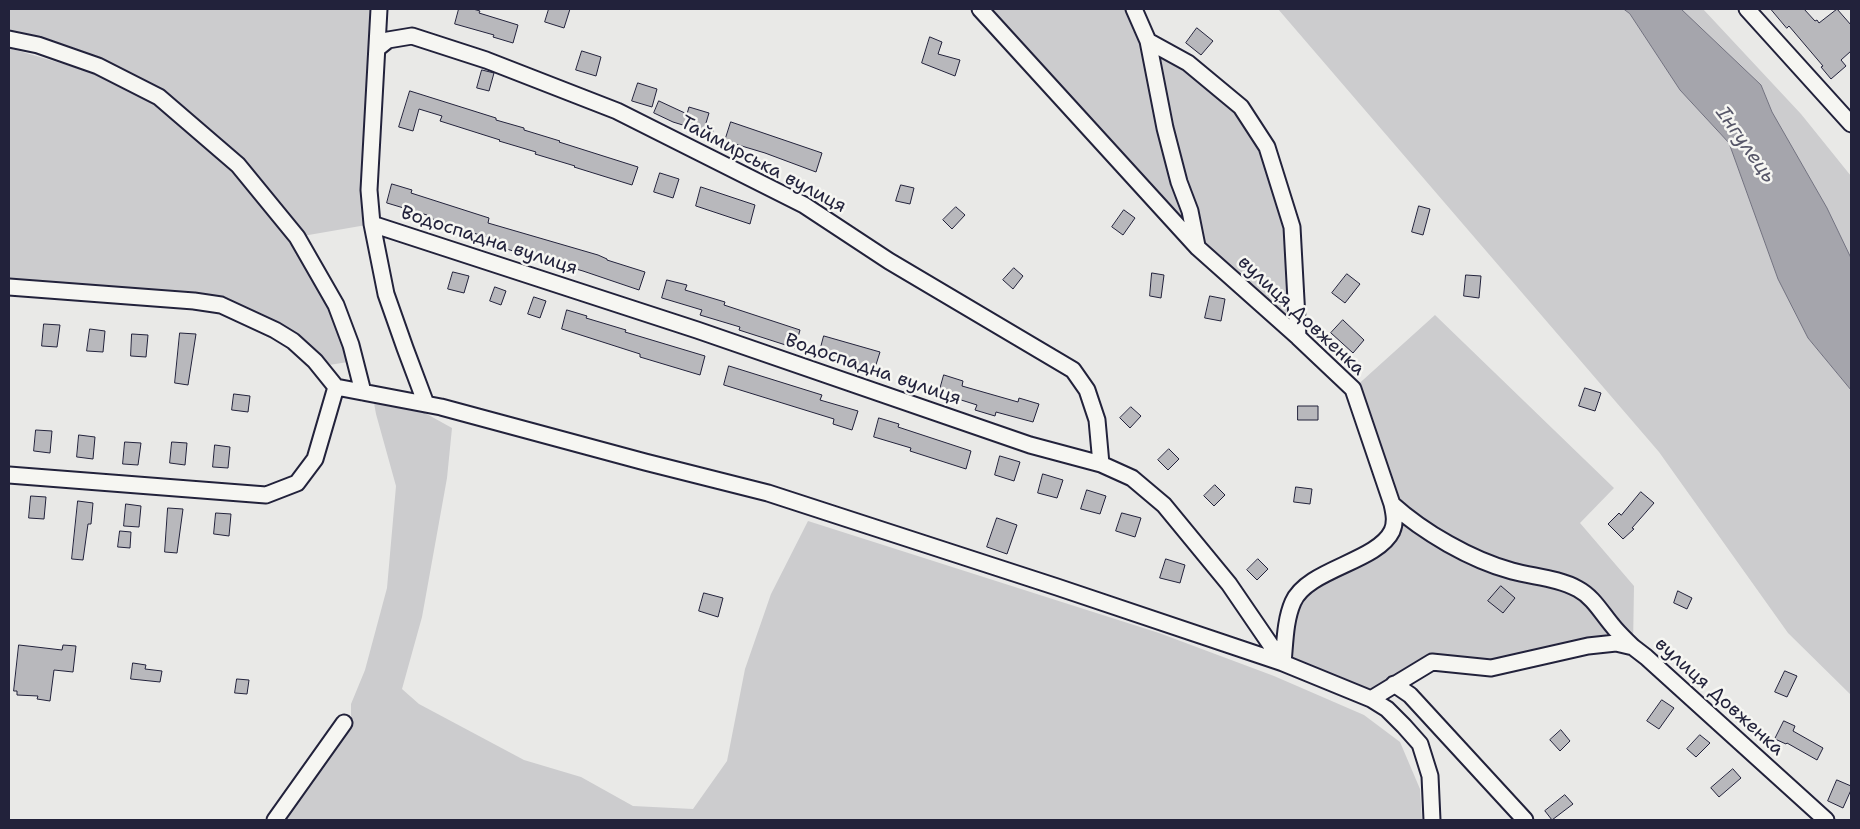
<!DOCTYPE html>
<meta charset="utf-8">
<style>
body{margin:0}
#map{position:relative;width:1860px;height:829px;overflow:hidden;background:#e9e9e7;font-family:"Shantell Sans",sans-serif}
canvas{display:block}
.frame{position:absolute;inset:0;border:10px solid #22223b;pointer-events:none}
</style>
<div id="map">
<canvas width="1860" height="829"></canvas>
<div class="frame"></div>
</div>
<script>
const c = document.querySelector('canvas').getContext('2d');
c.lineJoin = 'round';
function fill(path, color) {
  c.fillStyle = color;
  c.fill(path, 'evenodd');
}
function stroke(path, color, width, dash) {
  c.strokeStyle = color;
  c.lineWidth = width;
  c.lineCap = dash ? 'butt' : 'round';
  c.setLineDash(dash || []);
  c.stroke(path);
}
function label(font, color, halo, rows, align = 'center') {
  c.font = font + ' "Shantell Sans",sans-serif';
  c.lineWidth = 5;
  c.setLineDash([]);
  c.textBaseline = 'middle';
  c.strokeStyle = halo;
  c.fillStyle = color;
  for (const [text, x, y, turn = 0] of rows) {
    c.save();
    c.translate(x, y);
    c.rotate((+turn || 0) * Math.PI / 180);
    c.textAlign = isNaN(turn) ? turn : align;
    if (halo) c.strokeText(text, 0, 0);
    c.fillText(text, 0, 0);
    c.restore();
  }
}
const green = new Path2D(`
 M9,9H379L372,224L297,237L238,165L159,97L9,39Z
 M980,9H1134L1148,41L1241,107L1267,147L1292,227L1298,337L1198,248Z
 M1278,9H1624L1630,14L1680,90L1729,143L1778,279L1808,338L1851,390V695L1788,633L1659,452Z
 M1681,9H1703L1801,114L1851,176V258L1827,208L1772,112L1761,85Z
 M9,48L91,72L155,102L234,171L291,244L331,306L347,345L348,362L329,365L251,314L9,281Z
 M1435,315L1614,488L1580,523L1634,586L1633,647L1616,643L1491,668L1432,662L1371,699L1283,663L1293,600L1392,530L1353,389Z
 M379,399L425,413L452,428L447,478L422,617L402,689L419,704L524,760L581,777L633,806L693,809L727,761L745,669L771,594L808,521L1159,633L1274,676L1364,715L1400,742L1420,789L1422,820H281L351,719V704L365,670L387,588L396,486L376,414L374,403Z`);
const water = new Path2D(`
 M1624,9H1681L1761,85L1772,112L1827,208L1851,258V390L1808,338L1778,279L1729,143L1680,90L1630,14Z`);
const building = new Path2D(`
 M459,9H473L480,11L479,13L518,25L513,43L493,37L494,35L455,24Z
 M549,9H570L564,28L545,22Z
 M1771,9H1804L1815,21L1817,20L1819,23L1837,9L1851,25V51L1841,60L1846,66L1831,79L1821,67L1823,66L1789,26L1787,28Z
 M1197,28L1213,41L1201,55L1186,43Z
 M930,37L942,42L938,54L960,60L955,76L922,63Z
 M582,51L601,57L596,76L576,70Z
 M482,70L494,73L489,91L477,88Z
 M638,83L657,89L652,107L632,101Z
 M410,91L496,118V120L524,128V130L560,141L559,142L638,167L632,185L574,167L575,166L535,154L536,152L499,141L500,140L440,121L442,116L419,109L413,131L399,127Z
 M659,101L687,114L689,107L709,113L706,123L714,127L712,134L673,122L654,113Z
 M731,122L822,153L816,172L765,153L725,141Z
 M660,173L679,179L673,198L654,192Z
 M392,184L412,190L411,193L489,218L488,223L598,255L607,259V260L645,272L639,290L583,271L503,248L505,243L464,230L465,229L426,217L427,215L387,203Z
 M901,185L914,188L910,204L896,201Z
 M701,187L755,205L750,224L696,206Z
 M1419,206L1430,209L1423,235L1412,232Z
 M956,207L965,215L952,229L943,220Z
 M1124,210L1135,218L1123,235L1112,227Z
 M1014,268L1023,276L1013,289L1003,280Z
 M453,272L469,276L464,293L448,289Z
 M1152,273L1164,275L1161,298L1150,296Z
 M1347,274L1360,284L1345,303L1332,293Z
 M1466,275L1481,276L1479,298L1464,296Z
 M667,280L687,285L685,290L725,302L724,305L800,330L795,348L739,330L740,327L700,315L702,310L662,298Z
 M495,287L506,291L501,305L490,301Z
 M1210,296L1225,299L1221,321L1205,318Z
 M534,297L546,301L540,318L528,314Z
 M567,310L587,316L586,318L626,330L625,332L705,356L700,375L640,357V354L562,329Z
 M1343,320L1364,340L1353,353L1331,333Z
 M44,324L60,325L57,347L42,346Z
 M90,329L105,331L103,352L87,351Z
 M180,333L196,334L188,385L175,383Z
 M132,334L148,335L146,357L131,356Z
 M824,336L880,352L874,371L819,355Z
 M729,366L822,395L820,400L858,411L852,430L833,424L834,419L724,385Z
 M944,375L963,381L962,386L1018,402L1019,398L1039,404L1033,422L996,412L995,416L975,410L977,405L939,393Z
 M1585,388L1601,393L1595,411L1579,406Z
 M234,394L250,396L248,412L232,410Z
 M1298,406H1318V420H1298Z
 M1131,407L1141,416L1130,428L1120,418Z
 M879,418L899,424L898,427L971,451L966,469L910,451L911,448L874,437Z
 M36,430L52,431L50,453L34,451Z
 M79,435L95,437L93,459L77,457Z
 M125,442L141,443L138,465L123,464Z
 M172,442L187,443L185,465L170,463Z
 M215,445L230,447L228,468L213,467Z
 M1169,449L1179,459L1168,470L1158,460Z
 M1000,456L1020,462L1014,481L995,475Z
 M1043,474L1063,480L1057,498L1038,493Z
 M1215,485L1225,495L1214,506L1204,496Z
 M1296,487L1312,489L1310,504L1294,502Z
 M1087,490L1106,496L1100,514L1081,509Z
 M1641,492L1654,503L1632,528L1634,529L1623,539L1608,524L1619,513L1621,515Z
 M31,496L46,497L44,519L29,518Z
 M78,501L93,503L91,524H88L83,560L72,559Z
 M126,504L141,506L139,527L124,526Z
 M168,508L183,509L177,553L165,552Z
 M216,513L231,514L229,536L214,534Z
 M1122,513L1141,518L1135,537L1116,531Z
 M997,518L1017,525L1007,554L987,547Z
 M120,531L131,532L130,548L118,547Z
 M1166,559L1185,565L1180,583L1160,578Z
 M1258,559L1268,569L1257,580L1247,570Z
 M1501,586L1515,598L1503,613L1488,601Z
 M1678,591L1692,598L1687,609L1674,603Z
 M704,593L723,598L718,617L699,611Z
 M19,645L62,650L63,645L76,646L73,672L54,670L50,701L37,699L38,696L17,695V691H14Z
 M133,663L146,665L145,669L162,671L160,682L131,679Z
 M1785,671L1797,676L1787,697L1775,692Z
 M237,679L249,680L247,694L235,693Z
 M1662,700L1674,708L1659,729L1647,721Z
 M1784,721L1795,726L1793,731L1823,748L1817,760L1787,743L1786,744L1775,739Z
 M1561,730L1570,741L1560,751L1550,740Z
 M1700,735L1710,743L1696,757L1687,749Z
 M1733,769L1741,778L1719,797L1711,788Z
 M1837,780L1851,786V790L1843,808L1828,801Z
 M1565,795L1573,804L1552,820L1545,811Z`);
const minor = new Path2D(`
 M379,9L369,190L372,224L386,294L405,348L426,404
 M980,9L1198,248L1298,337L1353,389L1392,504C1394,513 1396,522 1392,531C1377,562 1307,569 1293,602C1285,620 1285,643 1283,663
 M1134,9L1148,41L1165,128L1179,182L1190,211L1197,246
 M1747,9L1851,124
 M9,39L38,45L98,66L159,97L238,165L297,237L336,305L351,345L363,392
 M1148,41L1188,63L1241,107L1267,147L1292,227L1298,337
 M378,48L388,40L412,36L486,60L617,111L804,205L889,261L1073,370L1087,390L1097,420L1101,464
 M372,224L697,330L1030,445L1101,464L1132,478L1164,505L1229,584L1283,663
 M9,287L194,301L221,305L275,330L293,341L315,361L336,387
 M336,387L441,407L645,462L768,493L1057,587L1283,663L1371,699L1387,709L1404,726L1420,744L1430,776L1432,820
 M9,475L266,495L297,483L315,459L336,387
 M1392,504C1423,532 1471,560 1512,571C1534,577 1558,578 1578,589C1593,597 1601,612 1612,625C1618,633 1626,640 1633,647
 M1394,684L1410,695L1525,820
 M1371,699L1432,662L1491,668L1588,646L1616,643L1633,647L1646,657L1826,820
 M275,820L344,723`);
const streetNames = [
 ["Таймирська вулиця",763,165,28],
 ["Водоспадна вулиця",489,241,18],
 ["вулиця Довженка",1301,316,43],
 ["Водоспадна вулиця",873,370,19],
 ["вулиця Довженка",1719,697,42]
];
const waterNames = [
 ["Інгулець",1745,145,55]
];
fill(green, '#ccccce');
fill(water, '#a5a5ac');
stroke(water, '#71717f', 1);
fill(building, '#b8b8bc');
stroke(building, '#22223b', 1);
stroke(minor, '#22223b', 19);
stroke(minor, '#f6f6f2', 15);
label('19px', '#22223b', '#f6f6f2', streetNames);
label('italic 20px', '#565668', '#f6f6f2', waterNames);
</script>
